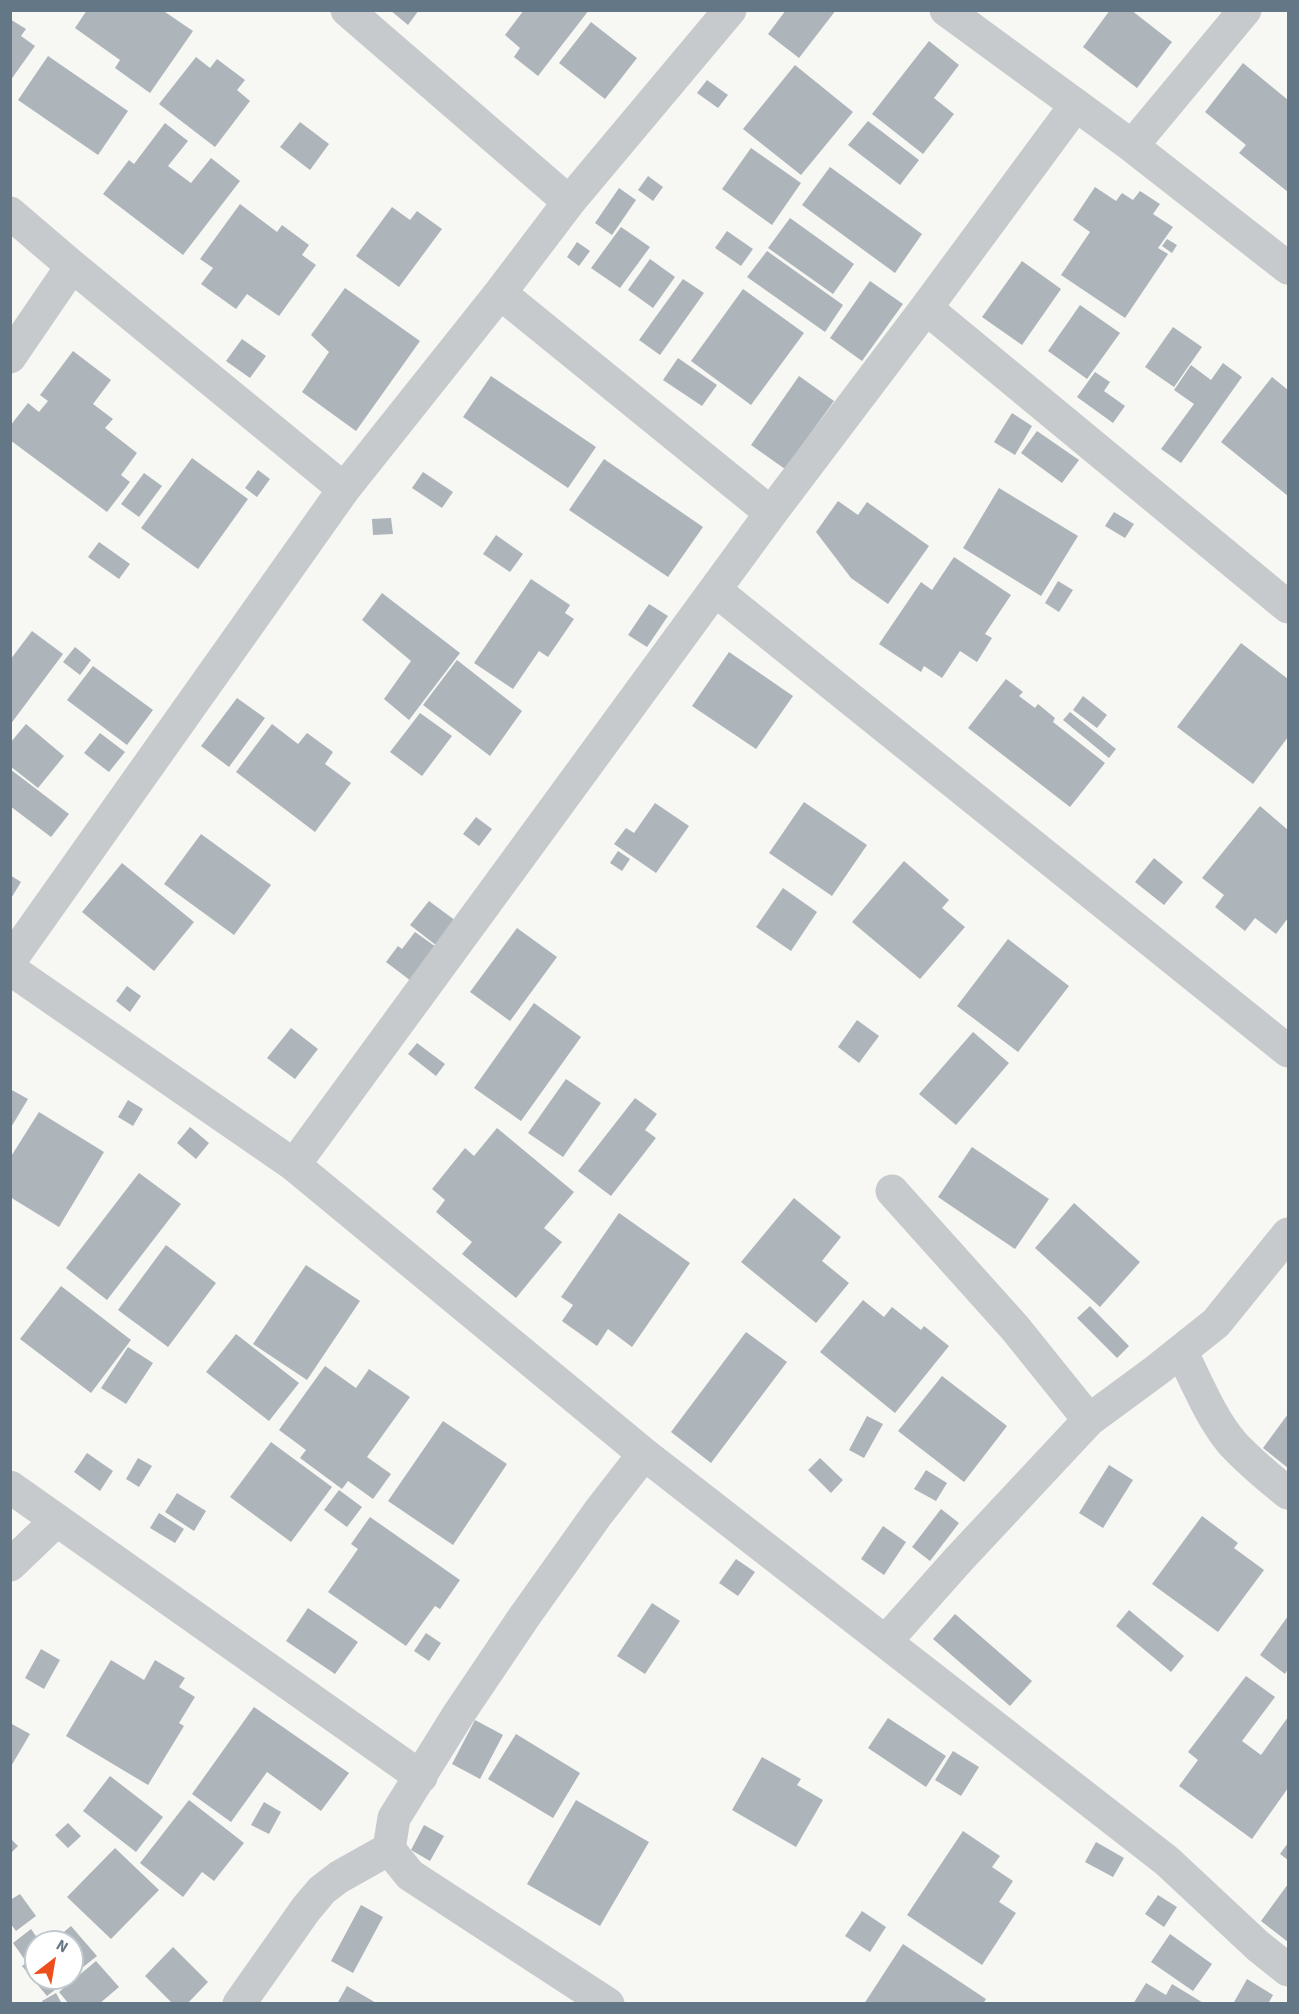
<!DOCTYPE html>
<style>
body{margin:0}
#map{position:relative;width:1299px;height:2014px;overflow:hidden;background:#f7f7f3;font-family:"Source Sans 3",sans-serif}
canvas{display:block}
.frame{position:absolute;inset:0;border:12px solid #647786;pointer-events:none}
.north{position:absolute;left:24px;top:1930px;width:60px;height:60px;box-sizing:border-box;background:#fff;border:2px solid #c1c9cf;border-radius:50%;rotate:31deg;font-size:16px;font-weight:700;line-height:24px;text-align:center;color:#647786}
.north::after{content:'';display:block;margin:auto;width:21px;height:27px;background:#ee4d1c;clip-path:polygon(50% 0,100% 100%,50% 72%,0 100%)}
</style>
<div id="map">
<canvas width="1299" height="2014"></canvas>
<div class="frame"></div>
<div class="north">N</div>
</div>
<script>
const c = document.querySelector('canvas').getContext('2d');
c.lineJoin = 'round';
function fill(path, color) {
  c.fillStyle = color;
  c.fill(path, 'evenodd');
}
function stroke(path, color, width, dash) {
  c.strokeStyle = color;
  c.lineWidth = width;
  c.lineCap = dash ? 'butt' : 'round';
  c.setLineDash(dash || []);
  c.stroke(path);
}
const building = new Path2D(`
 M87,10H166L165,12L193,31L150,93L115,68L120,60L75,28Z
 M390,10H419L408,25Z
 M524,10H589L538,76L514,57L520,48L505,35Z
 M786,10H836L799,58L768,34Z
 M1110,10H1131L1172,42L1137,88L1083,47Z
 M10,19L26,29L21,36L35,46L10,81Z
 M591,22L637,58L605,99L559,63Z
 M929,41L959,65L934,98L954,114L923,154L872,114Z
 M48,56L128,111L98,155L18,100Z
 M196,57L210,68L217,59L245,80L237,90L250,101L215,147L159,104Z
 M1243,63L1288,100V192L1239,153L1246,145L1205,112Z
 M795,65L853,112L801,175L743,129Z
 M707,80L728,95L718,108L697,93Z
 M868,121L919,160L900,185L848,145Z
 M300,122L329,144L310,170L280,147Z
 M165,123L188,141L168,166L191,183L211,158L240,181L183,255L103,194L129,160L134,164Z
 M751,148L801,183L772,225L722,189Z
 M830,167L922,234L895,273L802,205Z
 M648,176L663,187L653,201L638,190Z
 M1095,187L1116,201L1122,193L1133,200L1140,191L1160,204L1153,214L1173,227L1158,248L1168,254L1125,318L1061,275L1090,232L1073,220Z
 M619,188L636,200L612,235L595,223Z
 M240,204L277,232L282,225L309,245L302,255L316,265L279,316L247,294L236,309L201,284L213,268L200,259Z
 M392,207L410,220L417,211L442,229L399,287L356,256Z
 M790,218L854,264L833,294L768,248Z
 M621,227L650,247L620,288L591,268Z
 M727,231L753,249L741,266L715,248Z
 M1167,239L1177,245L1172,253L1162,246Z
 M577,242L590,251L579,266L567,257Z
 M767,251L843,305L825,332L747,277Z
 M650,259L675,277L653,308L628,290Z
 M1022,261L1061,289L1022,345L982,317Z
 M683,279L704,293L660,355L639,340Z
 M870,281L903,304L862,361L830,338Z
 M345,288L420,341L356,431L302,392L329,352L311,335Z
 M743,289L804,333L751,405L691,361Z
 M1080,305L1120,333L1087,379L1048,351Z
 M1173,327L1202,347L1174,387L1145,367Z
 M242,339L266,356L250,378L226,361Z
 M73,351L111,380L93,404L113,419L105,428L137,453L121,475L130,482L107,512L10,440V426L28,403L39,412L48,401L40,395Z
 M678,358L717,385L702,406L663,380Z
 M1223,363L1242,377L1181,463L1161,449L1194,404L1174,390L1191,365L1211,380Z
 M1095,372L1110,382L1104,391L1125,406L1113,423L1077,397Z
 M491,376L596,447L568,488L463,417Z
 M799,376L834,401L785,469L751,445Z
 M1272,377L1288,390V496L1221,442Z
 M1012,413L1032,426L1015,455L994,442Z
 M1037,431L1079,460L1062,483L1021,453Z
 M192,458L248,499L198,569L141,528Z
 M604,459L703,527L668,577L569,510Z
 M258,470L270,479L257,497L245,488Z
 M423,472L453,492L442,508L412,488Z
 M144,473L162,486L139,517L121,504Z
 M999,488L1078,536L1041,596L963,548Z
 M838,501L858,515L867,502L929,546L888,604L851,578L816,532Z
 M1114,512L1134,524L1125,538L1105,526Z
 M391,518L393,534L373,535L372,519Z
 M496,535L523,554L510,572L483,554Z
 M99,542L130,564L119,579L88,557Z
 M954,557L1011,595L985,634L992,638L977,662L960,651L942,678L924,666L921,672L879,644L921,582L932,590Z
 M531,579L570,605L565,613L574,619L548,657L539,651L513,689L474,663Z
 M1058,581L1073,590L1059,612L1045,603Z
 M382,593L460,653L409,720L384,699L411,661L362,620Z
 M649,604L668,616L647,647L628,635Z
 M32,631L63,654L10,725V660Z
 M1241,643L1288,679V737L1253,784L1177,727Z
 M75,647L91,660L80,675L63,662Z
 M729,652L793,696L756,749L692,706Z
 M457,660L522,711L490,756L423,705Z
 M93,666L153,710L127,745L67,700Z
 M1006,679L1023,692L1019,696L1035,708L1038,704L1055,718L1053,722L1105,763L1070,807L968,728Z
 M1083,696L1107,715L1097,728L1073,710Z
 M237,698L265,718L229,767L201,746Z
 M1070,712L1116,749L1109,758L1063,720Z
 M420,713L452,736L422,776L390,752Z
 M26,724L64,756L38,788L10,766V743Z
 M272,724L298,744L307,733L333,752L325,764L351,783L315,832L236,772Z
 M100,733L125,752L109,772L84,753Z
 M10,769L69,814L51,837L10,806Z
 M804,802L867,845L832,896L769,853Z
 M655,803L689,826L656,873L614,844L626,828L634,833Z
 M1260,806L1288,830V918L1276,934L1255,918L1245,931L1215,907L1224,895L1202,878Z
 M476,817L492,829L479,846L463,834Z
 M201,834L271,885L234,935L164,884Z
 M618,851L630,859L622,871L610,863Z
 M1154,858L1183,882L1164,905L1135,882Z
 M904,861L949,900L942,908L965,927L920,979L852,922Z
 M122,863L194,922L154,971L82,912Z
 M10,875L21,882L10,900Z
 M783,888L817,912L791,951L756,927Z
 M429,901L456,921L437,946L410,925Z
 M517,928L557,957L510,1021L470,992Z
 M415,932L436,947L411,981L386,962L398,946L402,949Z
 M1008,939L1069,986L1018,1052L957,1006Z
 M127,986L141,996L130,1012L116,1001Z
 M534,1003L581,1037L521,1121L474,1088Z
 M857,1020L879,1036L859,1063L838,1047Z
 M291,1028L318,1049L295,1079L267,1058Z
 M973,1032L1009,1063L956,1125L919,1094Z
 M417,1043L445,1064L436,1076L408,1054Z
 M566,1079L601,1103L563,1157L528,1133Z
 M10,1089L28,1099L10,1129Z
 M635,1098L657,1114L645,1130L656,1138L611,1196L578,1171Z
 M128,1100L143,1109L133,1126L118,1117Z
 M39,1112L104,1152L59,1227L10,1197V1158Z
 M190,1127L209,1143L196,1159L177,1143Z
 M497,1128L574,1192L544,1228L562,1242L516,1298L462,1254L472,1242L436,1212L445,1200L432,1189L465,1148L474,1156Z
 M972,1147L1049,1199L1015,1249L938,1197Z
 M139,1173L181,1204L107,1300L66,1268Z
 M794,1198L841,1237L822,1261L849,1283L816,1323L741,1262Z
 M1074,1203L1140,1262L1100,1307L1035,1248Z
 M619,1213L690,1263L632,1347L608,1329L597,1346L562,1321L573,1305L561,1297Z
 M166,1245L216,1283L168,1347L118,1310Z
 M306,1265L360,1301L307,1380L253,1344Z
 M61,1286L131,1340L91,1393L20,1339Z
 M863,1300L884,1317L892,1307L921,1330L924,1326L949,1346L895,1413L820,1352Z
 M1090,1306L1129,1346L1117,1358L1077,1318Z
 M746,1332L787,1362L711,1463L671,1432Z
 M236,1334L299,1383L269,1421L206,1372Z
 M128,1347L153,1363L126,1404L101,1388Z
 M325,1366L356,1388L369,1369L410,1397L367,1457L391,1474L373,1499L348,1481L342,1489L300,1458L306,1450L279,1430Z
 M942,1376L1007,1426L964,1482L898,1431Z
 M1288,1414V1468L1263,1448Z
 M867,1416L883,1424L864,1458L849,1450Z
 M443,1421L507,1464L453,1545L388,1501Z
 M271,1442L332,1487L291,1542L230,1497Z
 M87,1453L113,1471L100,1491L74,1472Z
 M138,1458L152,1466L139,1487L126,1479Z
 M820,1458L843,1480L831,1493L808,1470Z
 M1109,1465L1133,1480L1103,1528L1079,1513Z
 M926,1470L947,1483L936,1501L914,1489Z
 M339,1490L362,1507L347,1527L324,1510Z
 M177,1493L206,1511L194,1531L165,1512Z
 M941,1509L959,1523L930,1561L912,1547Z
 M159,1513L184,1529L175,1543L150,1528Z
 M1202,1516L1238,1543L1234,1548L1264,1570L1218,1632L1152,1584Z
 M370,1517L460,1580L440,1609L435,1606L406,1646L328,1592L358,1549L351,1544Z
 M883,1526L906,1542L884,1575L861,1559Z
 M736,1559L755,1572L738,1596L719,1583Z
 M652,1603L680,1621L645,1674L617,1656Z
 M308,1608L358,1642L335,1674L286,1641Z
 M1129,1610L1184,1656L1171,1672L1116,1626Z
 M955,1614L1032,1681L1010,1706L933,1639Z
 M1288,1616V1669L1285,1674L1260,1655Z
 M426,1633L441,1643L429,1661L414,1651Z
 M41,1649L60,1660L44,1689L25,1678Z
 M111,1660L144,1680L155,1660L185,1678L179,1687L195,1697L179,1723L184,1726L148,1785L66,1736Z
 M1246,1676L1275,1697L1242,1741L1261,1755L1288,1717V1788L1252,1839L1179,1786L1198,1760L1188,1752Z
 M254,1707L349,1773L321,1811L267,1772L231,1822L192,1794Z
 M888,1718L946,1756L926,1787L868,1748Z
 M475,1720L503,1735L480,1779L452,1764Z
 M10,1723L30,1734L10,1768Z
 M516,1734L580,1773L553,1818L488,1779Z
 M953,1751L979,1767L961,1796L935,1780Z
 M762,1757L801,1779L797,1785L823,1800L796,1847L732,1810Z
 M110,1776L163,1817L136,1852L83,1811Z
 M189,1800L244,1843L214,1881L202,1872L183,1897L140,1863Z
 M576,1800L649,1842L600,1926L527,1884Z
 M264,1802L281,1812L269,1834L251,1825Z
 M68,1823L81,1836L68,1848L55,1835Z
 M424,1825L444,1836L430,1861L411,1850Z
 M963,1831L1000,1856L992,1867L1013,1881L999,1902L1016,1913L982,1965L907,1915Z
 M10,1838L18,1846L10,1854Z
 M1096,1842L1124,1858L1113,1877L1085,1862Z
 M1288,1843V1860L1280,1854Z
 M115,1848L159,1890L111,1939L67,1897Z
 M1288,1884V1942L1261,1921Z
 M20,1894L36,1916L16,1931L10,1923V1900Z
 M1158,1895L1177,1907L1164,1927L1145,1914Z
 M361,1905L383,1917L353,1973L331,1961Z
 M862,1911L886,1927L870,1952L845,1936Z
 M71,1926L97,1956L72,1976V1942H52Z
 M31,1929L40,1942H36V1952L25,1960L13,1943Z
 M1170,1934L1212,1964L1193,1991L1151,1962Z
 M903,1944L986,1999L983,2004H864Z
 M173,1947L208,1982L187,2004H173L145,1976Z
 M36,1955V1978H70L47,1996L22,1966Z
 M96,1961L119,1987L99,2004H69L59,1992Z
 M1247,1979L1273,1995L1268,2004H1233Z
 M1146,1983L1166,1995L1172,1984L1205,2004H1133Z
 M347,1986L378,2004H337Z
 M56,1993L62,2004H43L42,2001Z`);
const minor = new Path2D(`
 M347,10L569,202
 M946,10L1132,146L1288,268
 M1132,146L1245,10
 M10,213L72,266L344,489
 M500,293L771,513
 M926,308L1288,607
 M10,357L72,266
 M715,590L1288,1051
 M10,961L344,489L500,293L569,202L730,10
 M10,969L294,1165L644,1454L1167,1861L1258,1946L1288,1970
 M294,1165L771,513L926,308L1075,106
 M892,1191L1015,1328L1089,1420
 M1181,1351C1197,1382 1210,1417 1233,1444C1250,1462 1269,1478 1288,1493
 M10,1487L421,1777
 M10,1565L57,1520
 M886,1641L959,1559L1089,1420L1157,1370L1216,1323L1288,1234
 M239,2004L306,1909L322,1890L339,1877L389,1849
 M608,2004L410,1875L389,1849L394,1818L458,1715L524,1617L598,1513L644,1454`);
fill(building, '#adb5bb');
stroke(minor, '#c6cacd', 33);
</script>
